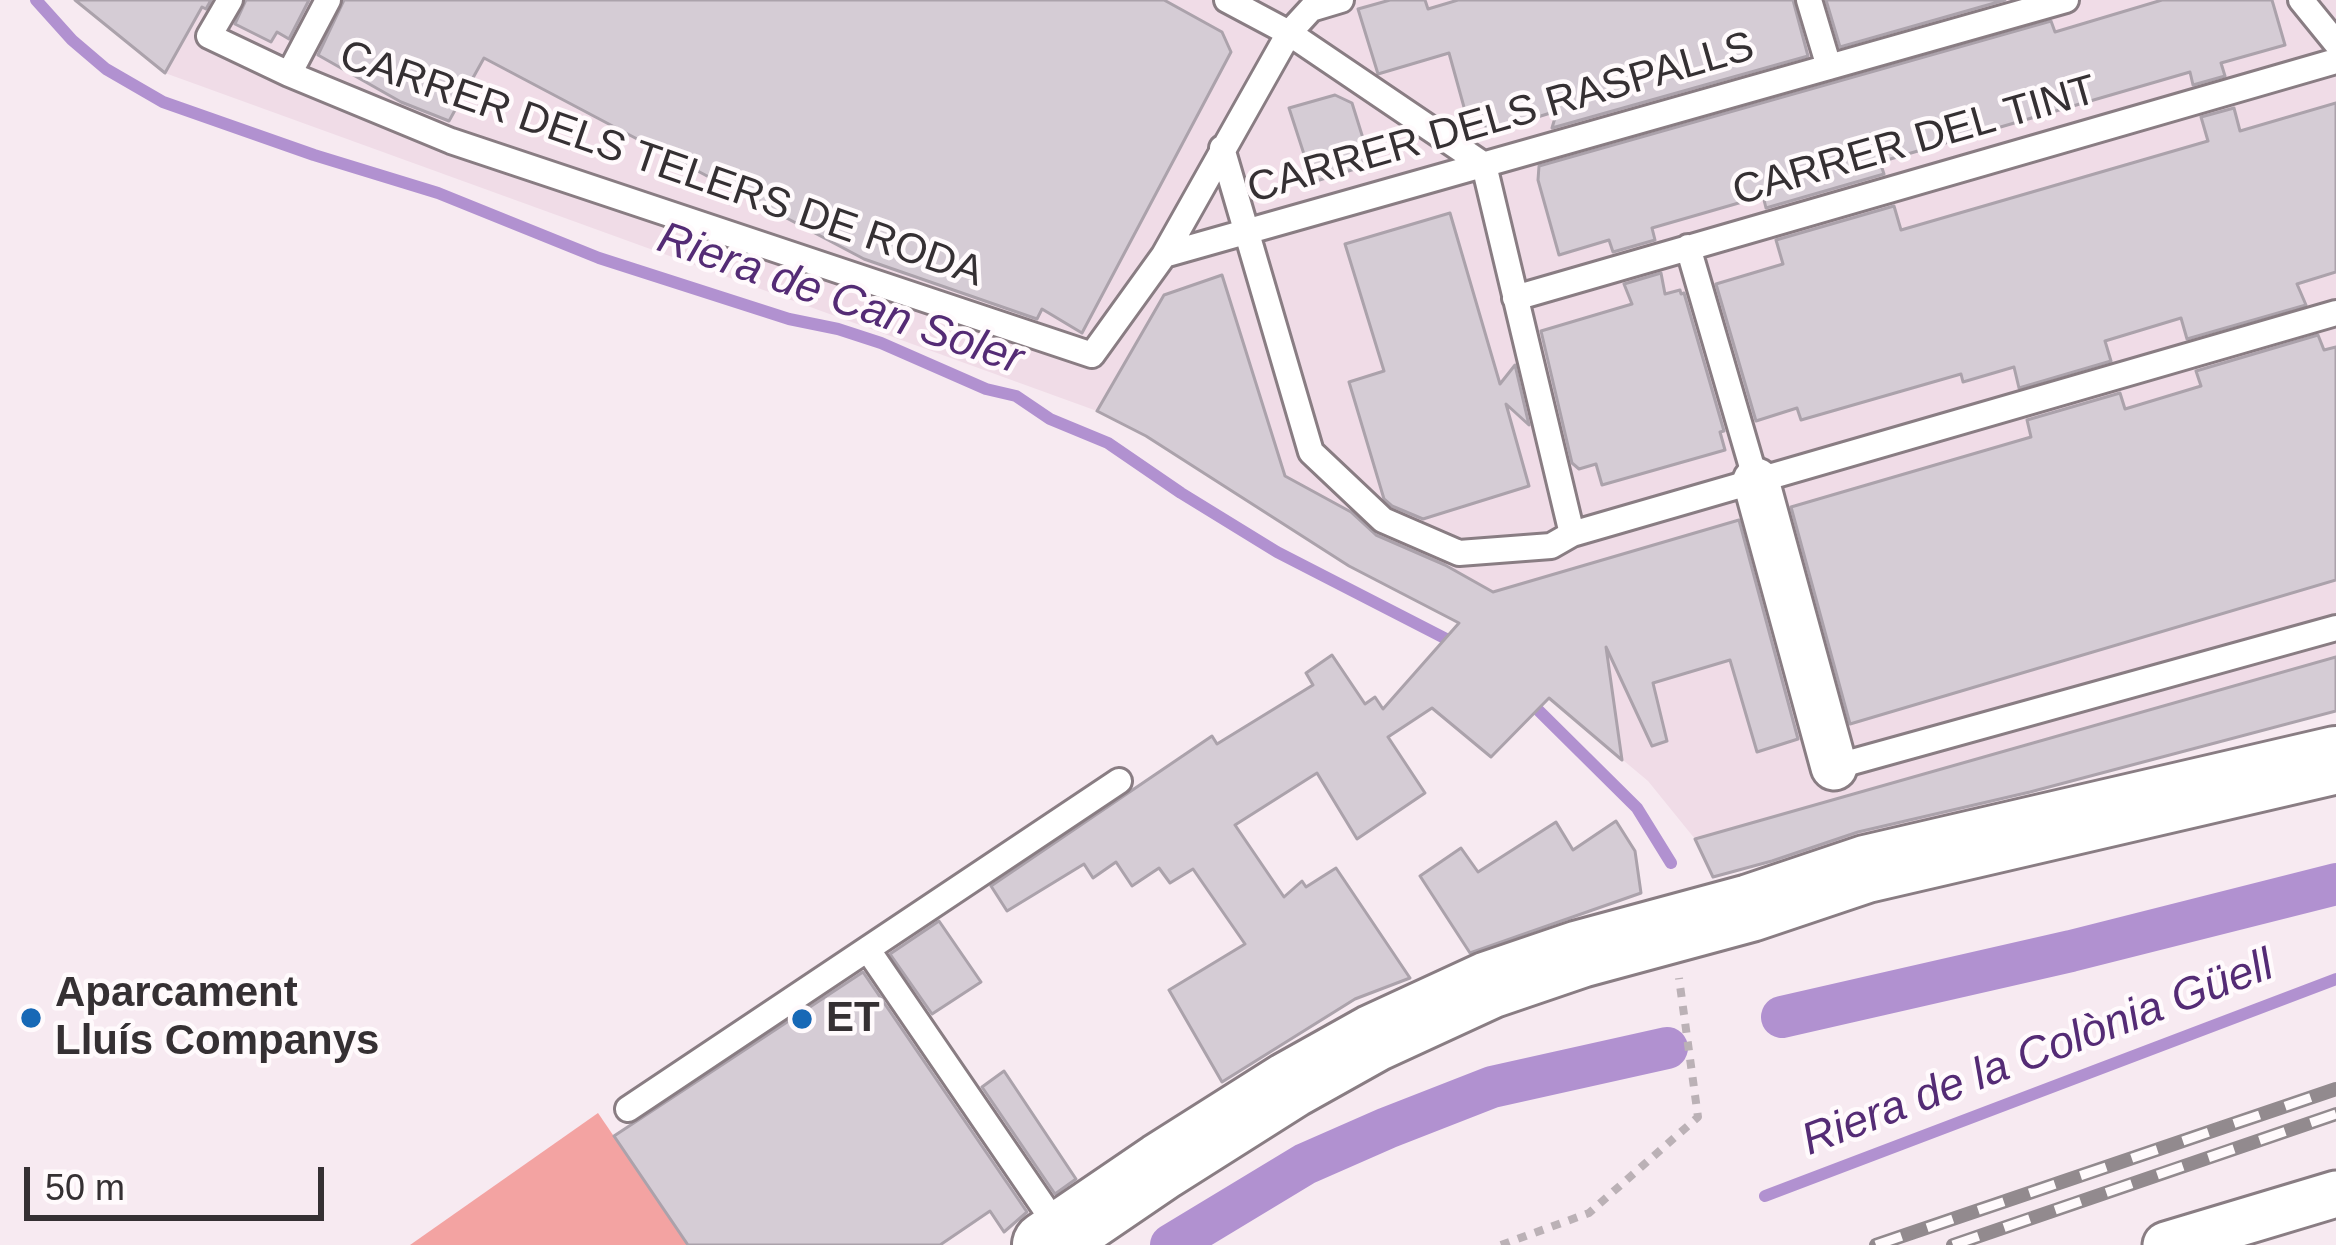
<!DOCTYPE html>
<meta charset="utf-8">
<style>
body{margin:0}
#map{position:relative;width:2336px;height:1245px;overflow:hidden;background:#f7eaf1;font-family:Arial,sans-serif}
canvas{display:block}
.scale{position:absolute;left:24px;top:1167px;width:300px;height:54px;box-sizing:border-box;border:6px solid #353033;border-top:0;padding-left:15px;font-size:36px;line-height:42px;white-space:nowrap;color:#353033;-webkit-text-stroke:9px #fffafc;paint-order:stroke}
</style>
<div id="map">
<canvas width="2336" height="1245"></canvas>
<div class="scale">50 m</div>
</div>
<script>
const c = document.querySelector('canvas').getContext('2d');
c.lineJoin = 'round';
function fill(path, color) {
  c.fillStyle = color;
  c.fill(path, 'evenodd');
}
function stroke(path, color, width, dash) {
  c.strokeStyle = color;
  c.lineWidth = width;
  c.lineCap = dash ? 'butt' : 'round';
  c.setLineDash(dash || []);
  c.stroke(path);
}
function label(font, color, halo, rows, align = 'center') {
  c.font = font + ' Arial,sans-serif';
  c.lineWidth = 9;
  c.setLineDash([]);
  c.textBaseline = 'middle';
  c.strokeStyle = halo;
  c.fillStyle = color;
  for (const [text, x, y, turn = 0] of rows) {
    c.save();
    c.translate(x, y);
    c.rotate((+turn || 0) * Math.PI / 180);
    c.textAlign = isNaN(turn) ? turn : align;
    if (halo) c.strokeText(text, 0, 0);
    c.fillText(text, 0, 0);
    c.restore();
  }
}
const built = new Path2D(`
 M75,0H2336V711L1713,877L1695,839L1648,781L1458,622L1146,436L1097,411L165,73Z`);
const green = new Path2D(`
 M598,1113L688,1245H410Z`);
const stream = new Path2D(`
 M36,0L72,40L106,69L163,102L314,155L438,193L599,258L789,319L838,329L881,343L986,389L1016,396L1050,419L1108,443L1181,493L1277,552L1458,645
 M1530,702L1637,808L1671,863
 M1765,1196L2336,979`);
const canal = new Path2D(`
 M1782,1017L2071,951L2336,884
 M1171,1245L1305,1164L1387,1128L1492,1087L1667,1048`);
const building = new Path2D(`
 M75,0H211L206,9L202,7L165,73Z
 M246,0H309L289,39L277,32L271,42L235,24Z
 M344,0H1164L1222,32L1231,52L1082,333L1042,309L1037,319L864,259L484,58L449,121L401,102L318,55Z
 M1390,0H1425L1428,9L1458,0H1793L1808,56L1552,128L1557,111L1495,130L1467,118L1449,53L1378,74L1358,9Z
 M1826,0H2005L1840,47Z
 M2162,0H2272L2285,45L2221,63L2225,76L2193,85L2190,72L1880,162L1884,174L1766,208L1763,196L1652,228L1655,240L1613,252L1609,240L1559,255L1538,180L1539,166L2051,21L2055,32Z
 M1335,95L1352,103L1371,164L1313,182L1289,108Z
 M2336,103V272L2297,284L2306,305L2187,339L2181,318L2105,341L2111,361L2019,388L2014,367L1963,382L1961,374L1801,420L1797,408L1756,421L1716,284L1783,264L1776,240L1894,206L1901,230L2208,141L2201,117L2234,108L2240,131Z
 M1450,213L1500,384L1515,365L1529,425L1506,404L1529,486L1423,519L1392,506L1384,499L1349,382L1384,371L1345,244Z
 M1661,273L1665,294L1680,290L1681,294L1684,293L1724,431L1720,432L1725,450L1602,485L1596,464L1579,469L1572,463L1541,331L1632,304L1624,284Z
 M1222,275L1285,476L1351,512L1376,535L1445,565L1493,592L1739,520L1798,739L1757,752L1730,660L1653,683L1667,741L1652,746L1606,647L1622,760L1549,698L1491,757L1432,708L1388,737L1425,793L1357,839L1317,773L1235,825L1284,897L1302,881L1306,887L1336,868L1410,978L1355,999L1222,1082L1169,990L1245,944L1193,869L1170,883L1159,868L1132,886L1116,862L1093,878L1084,864L1007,911L991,886L1212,736L1217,744L1313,685L1306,673L1332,655L1365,704L1375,697L1383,709L1459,623L1349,566L1146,436L1097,411L1164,295Z
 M2318,335L2324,350L2336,347V580L1850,724L1791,507L2031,437L2027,420L2120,393L2125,409L2201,386L2196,371Z
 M2336,657V711L2030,792L1858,832L1772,861L1713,877L1695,839Z
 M1616,821L1635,851L1641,893L1470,953L1420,876L1461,848L1478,872L1556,822L1573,850Z
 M939,921L981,982L932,1014L890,954Z
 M863,972L1027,1212L1004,1232L990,1211L940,1245H688L614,1136Z
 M1004,1071L1076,1179L1055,1194L982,1087Z`);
const path = new Path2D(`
 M1501,1245L1589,1213L1698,1117L1679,978`);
const service = new Path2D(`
 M230,0L209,36L289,74L451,141L1092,355L1164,255L1289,33L1311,9L1341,0
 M1227,0L1289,33L1484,165L1572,534
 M1809,0L1829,67
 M2301,0L2336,43
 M289,74L328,0
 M1222,148L1311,452L1383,520L1459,553L1551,546L1572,534L2336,313
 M1688,247L1756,481
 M1164,255L2066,0
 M1515,298L2336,61
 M1834,767L2336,628
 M868,950L1061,1232
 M628,1109L1119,781`);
const minor = new Path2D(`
 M1756,481L1834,767
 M2166,1245L2336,1194`);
const primary = new Path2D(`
 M1046,1245L1162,1166L1290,1085L1374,1038L1489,985L1580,954L1750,908L1866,869L2336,760`);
const rail = new Path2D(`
 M1876,1245L2336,1089
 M1953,1245L2336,1114`);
const markers = [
 [31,1018,12,"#1768b6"],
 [802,1019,12,"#1768b6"]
];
const streetNames = [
 ["CARRER DELS RASPALLS",1501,119,-16],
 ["CARRER DEL TINT",1915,142,-16],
 ["CARRER DELS TELERS DE RODA",661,165,19]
];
const poiNames = [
 ["Aparcament",55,994],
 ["Lluís Companys",55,1042],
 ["ET",826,1019]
];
const waterNames = [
 ["Riera de Can Soler",840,300,19],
 ["Riera de la Colònia Güell",2038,1054,-21]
];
fill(built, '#f0dce7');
fill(green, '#f3a3a2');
stroke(stream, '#b191d0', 12);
stroke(canal, '#b191d0', 42);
fill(building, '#d5ccd5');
stroke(building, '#aba2ab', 3);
stroke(service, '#897d83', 30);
stroke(minor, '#897d83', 51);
stroke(primary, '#897d83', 72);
stroke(path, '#bbb1b6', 8, [9, 9]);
stroke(service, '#fff', 24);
stroke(minor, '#fff', 45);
stroke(primary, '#fff', 66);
stroke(rail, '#928a8e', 14);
stroke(rail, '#fffafc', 9, [27]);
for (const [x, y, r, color] of markers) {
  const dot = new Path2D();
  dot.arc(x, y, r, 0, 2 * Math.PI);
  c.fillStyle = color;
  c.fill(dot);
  stroke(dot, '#fffafc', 4.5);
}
label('42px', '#353033', '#fffafc', streetNames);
label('bold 42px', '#353033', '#fffafc', poiNames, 'left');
label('italic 45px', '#542b75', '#fffafc', waterNames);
</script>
